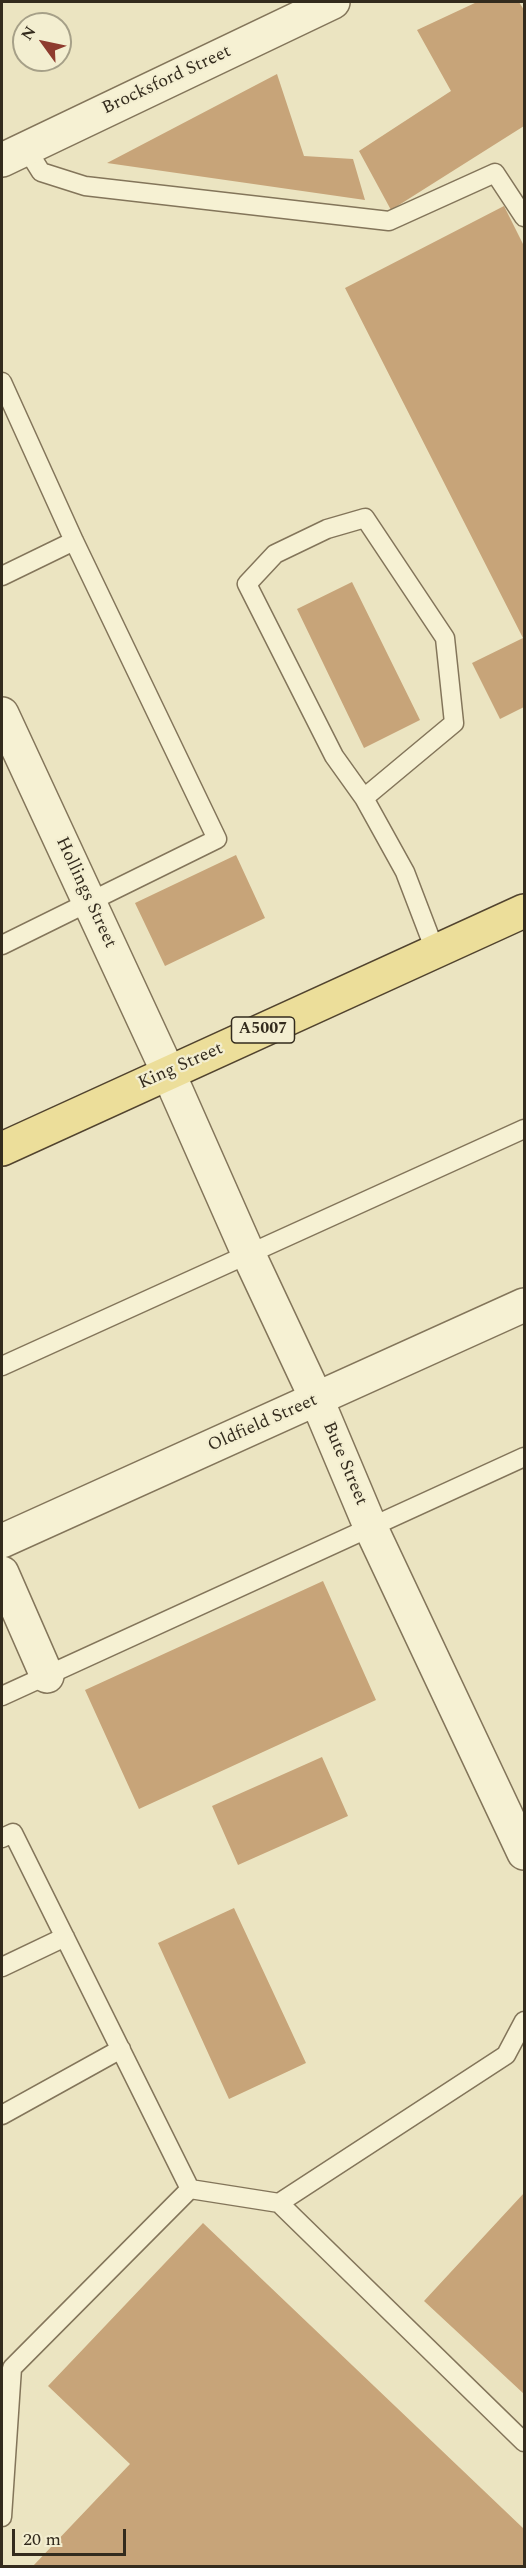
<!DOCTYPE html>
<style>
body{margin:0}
#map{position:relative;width:526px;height:2568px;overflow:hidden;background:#ebe4c1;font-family:Spectral,serif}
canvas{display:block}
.frame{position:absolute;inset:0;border:3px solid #332b1d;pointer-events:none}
.north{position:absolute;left:12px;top:12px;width:60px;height:60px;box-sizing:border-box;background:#f3eed0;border:2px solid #a6a088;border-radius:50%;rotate:303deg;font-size:16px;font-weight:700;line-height:24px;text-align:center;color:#332b1d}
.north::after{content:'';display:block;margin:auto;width:21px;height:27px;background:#8e3b2e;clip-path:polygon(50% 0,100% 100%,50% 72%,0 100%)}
.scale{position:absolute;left:12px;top:2529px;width:114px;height:27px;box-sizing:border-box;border:3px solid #332b1d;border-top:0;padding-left:8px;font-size:18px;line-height:21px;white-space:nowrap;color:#332b1d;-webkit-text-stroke:4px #f3eed0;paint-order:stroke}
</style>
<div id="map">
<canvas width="526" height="2568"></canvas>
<div class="frame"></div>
<div class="north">N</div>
<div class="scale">20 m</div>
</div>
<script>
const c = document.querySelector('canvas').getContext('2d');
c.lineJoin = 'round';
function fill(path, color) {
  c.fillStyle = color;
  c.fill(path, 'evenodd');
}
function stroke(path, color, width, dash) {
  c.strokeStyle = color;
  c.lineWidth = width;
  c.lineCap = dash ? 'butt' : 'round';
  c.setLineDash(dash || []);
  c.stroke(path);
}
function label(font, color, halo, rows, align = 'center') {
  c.font = font + ' Spectral,serif';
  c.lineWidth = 4.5;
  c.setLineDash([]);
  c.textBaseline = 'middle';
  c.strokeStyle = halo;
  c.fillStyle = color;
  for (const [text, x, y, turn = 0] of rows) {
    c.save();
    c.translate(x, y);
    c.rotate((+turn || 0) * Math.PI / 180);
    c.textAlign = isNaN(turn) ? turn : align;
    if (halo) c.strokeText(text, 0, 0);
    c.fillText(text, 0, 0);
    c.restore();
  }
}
const building = new Path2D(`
 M477,2H519L524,10V126L391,210L359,151L451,91L417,30Z
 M277,74L304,156L353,159L365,200L107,163Z
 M504,206L524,246V707L500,719L472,663L523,638L345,288Z
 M352,582L420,720L364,748L297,609Z
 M236,855L265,918L165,966L135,903Z
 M323,1581L376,1700L139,1809L85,1690Z
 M322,1757L348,1816L238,1865L212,1806Z
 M234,1908L306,2063L229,2099L158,1943Z
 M524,2193V2394L424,2301Z
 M203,2223L524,2529V2566H33L130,2464L48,2386Z`);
const lane = new Path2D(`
 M26,148L41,172L85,186L389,221L495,173L524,217
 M2,382L74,541L217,839L2,945
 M2,576L74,541
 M364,798L454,723L445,638L365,518L327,529L275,554L247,584L334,756L364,798L405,872L436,953
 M2,1366L524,1129
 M2,1696L524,1457
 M2,1838L13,1833L190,2189
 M2,1967L65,1937
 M2,2115L121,2049
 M279,2203L506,2055L524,2021
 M2,2517L12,2368L190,2189L279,2203L524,2442`);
const street = new Path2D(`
 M2,160L333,2
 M2,714L168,1072L248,1253L317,1400L370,1526L524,1853
 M2,1541L524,1305
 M2,1573L47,1676`);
const primary = new Path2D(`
 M2,1149L524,911`);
const shields = [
 [263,1030,63]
];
const shieldNames = [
 ["A5007",263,1030]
];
const streetNames = [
 ["Brocksford Street",167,81,-25],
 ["Hollings Street",85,893,65],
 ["King Street",181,1067,-24],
 ["Oldfield Street",263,1424,-24],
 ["Bute Street",344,1464,67]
];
fill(building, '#c7a479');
stroke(lane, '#83755a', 21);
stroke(street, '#83755a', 36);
stroke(primary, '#51432e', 36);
stroke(lane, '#f6f1d3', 18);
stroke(street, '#f6f1d3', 33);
stroke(primary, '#ecde9a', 33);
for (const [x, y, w] of shields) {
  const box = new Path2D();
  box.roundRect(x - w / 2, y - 13, w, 26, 4.5);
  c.fillStyle = '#f3eed0';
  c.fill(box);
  stroke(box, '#332b1d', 1.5);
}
label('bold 16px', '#332b1d', null, shieldNames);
label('18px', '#332b1d', '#f3eed0', streetNames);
</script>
